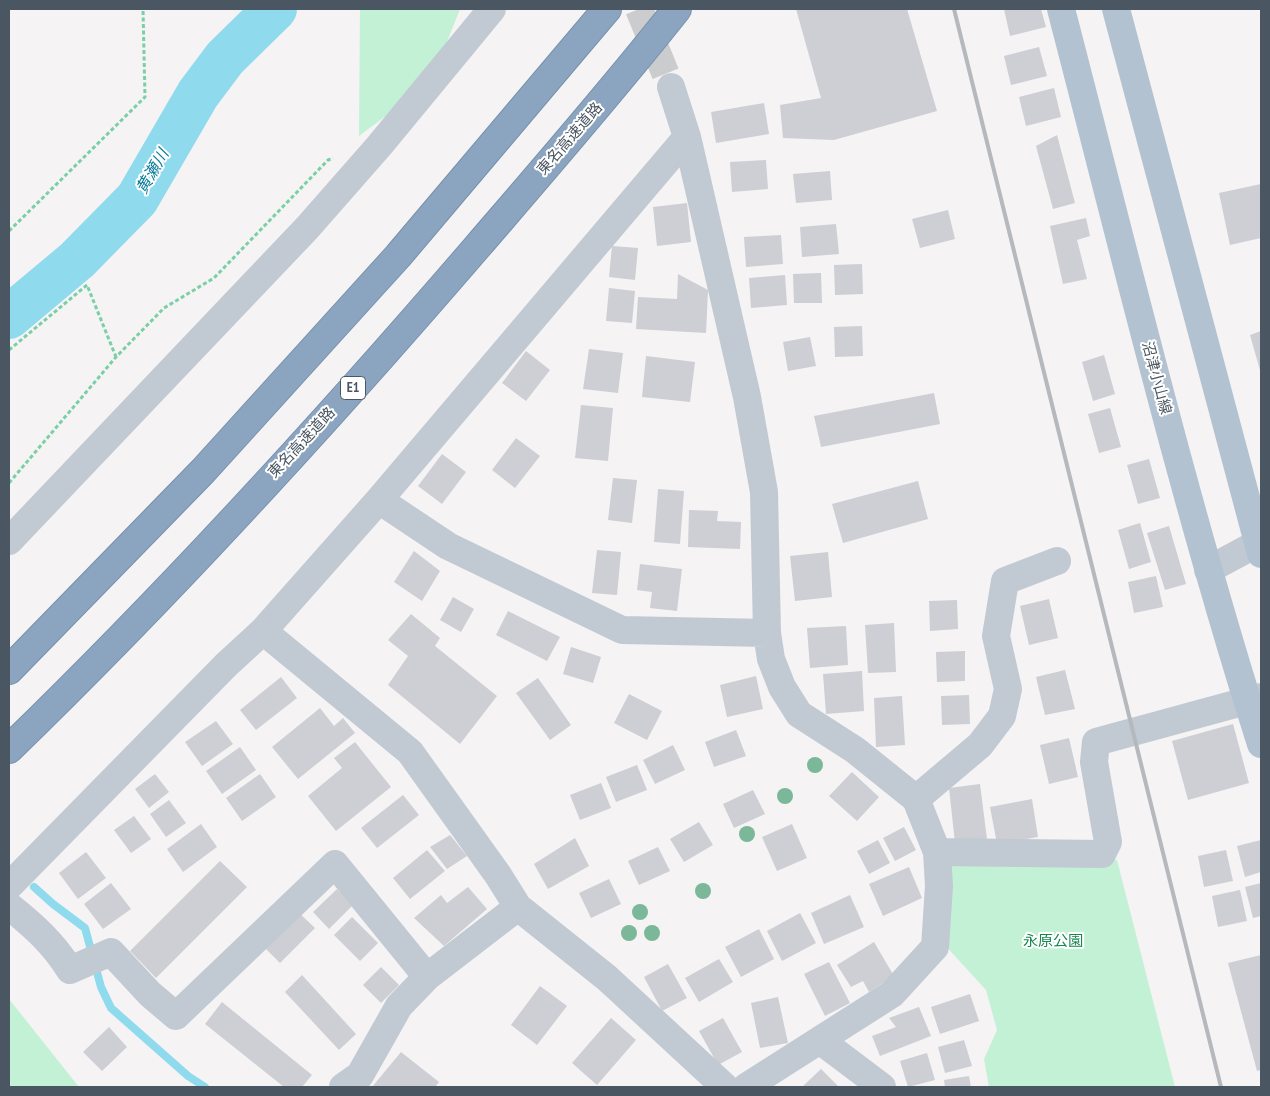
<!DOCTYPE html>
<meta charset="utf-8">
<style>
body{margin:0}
#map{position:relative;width:1270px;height:1096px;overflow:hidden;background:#f5f3f3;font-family:"PT Sans Narrow",sans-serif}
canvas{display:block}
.frame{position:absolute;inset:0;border:10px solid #4a5661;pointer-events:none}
</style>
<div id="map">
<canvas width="1270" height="1096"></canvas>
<div class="frame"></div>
</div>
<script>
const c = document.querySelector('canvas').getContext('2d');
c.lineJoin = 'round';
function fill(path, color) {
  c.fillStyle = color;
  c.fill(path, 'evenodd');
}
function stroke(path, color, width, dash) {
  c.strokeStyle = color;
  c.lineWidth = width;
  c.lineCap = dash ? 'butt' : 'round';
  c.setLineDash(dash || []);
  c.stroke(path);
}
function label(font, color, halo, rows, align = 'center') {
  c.font = font + ' "PT Sans Narrow","Noto Sans JP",sans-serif';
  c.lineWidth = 4;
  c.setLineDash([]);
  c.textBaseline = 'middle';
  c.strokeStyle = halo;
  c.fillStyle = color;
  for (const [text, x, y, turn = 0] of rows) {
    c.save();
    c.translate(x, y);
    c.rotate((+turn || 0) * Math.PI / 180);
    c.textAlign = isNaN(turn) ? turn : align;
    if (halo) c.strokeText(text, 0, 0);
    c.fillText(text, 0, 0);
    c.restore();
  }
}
const green = new Path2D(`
 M360,9H460L431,82L359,136Z
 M942,858L1117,860L1175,1087H989L984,1059L997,1030L986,990L943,943Z
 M9,999L79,1087H9Z`);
const stream = new Path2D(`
 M34,887L53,904L85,928L101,987L111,1008L188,1076L205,1087`);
const river = new Path2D(`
 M9,317L77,260L137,199L198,94L225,58L275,9`);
const building = new Path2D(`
 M796,9H907L937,111L834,140L783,138L780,105L821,98Z
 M1004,9H1041L1046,27L1010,36Z
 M1039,47L1047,76L1011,85L1004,56Z
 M1054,88L1061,117L1026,126L1019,97Z
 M764,103L769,134L716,143L711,112Z
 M1057,135L1075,203L1053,209L1036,146Z
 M766,160L768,189L732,192L730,162Z
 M830,171L832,200L796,203L793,174Z
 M1261,184V238L1230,245L1219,193Z
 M687,203L691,242L657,246L653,207Z
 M948,210L955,239L920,248L912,219Z
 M1086,218L1090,236L1077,240L1087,279L1063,284L1050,226Z
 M836,224L839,254L802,257L800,227Z
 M781,235L783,264L746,267L744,237Z
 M612,246L638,248L635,280L609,277Z
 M862,264L863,294L835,295L834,265Z
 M821,273L822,303H794L793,274Z
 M678,274L708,290L706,333L636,329L638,297L677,299Z
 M785,275L787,305L751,308L749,278Z
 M609,288L635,291L632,323L606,321Z
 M862,326L863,356L835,357L834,327Z
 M1261,331V374L1250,335Z
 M810,337L816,366L788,371L783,342Z
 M589,349L623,353L618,393L583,389Z
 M526,351L550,370L526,401L502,383Z
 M1104,355L1115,394L1093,401L1082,362Z
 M646,356L695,362L690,402L642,397Z
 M934,393L940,424L821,447L814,416Z
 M581,405L613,408L608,461L575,458Z
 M1110,408L1121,447L1099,453L1088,414Z
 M516,438L540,456L515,488L492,470Z
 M442,454L466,472L442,504L418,486Z
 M1149,459L1160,498L1138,504L1127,465Z
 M613,478L637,480L632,523L608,520Z
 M918,481L928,519L843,543L832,504Z
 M658,489L684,491L680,544L654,542Z
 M689,510L718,511L717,521L741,522L740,549L688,547Z
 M1140,523L1151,562L1129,569L1118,530Z
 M1169,526L1186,584L1165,590L1147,533Z
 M597,550L621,552L617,595L592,593Z
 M414,551L440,571L422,601L394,582Z
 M828,552L832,597L795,601L790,556Z
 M640,564L682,569L677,611L650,608L652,592L637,590Z
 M1156,576L1163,607L1134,613L1128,582Z
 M453,597L474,609L461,632L440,620Z
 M1049,599L1058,638L1029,645L1020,606Z
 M957,600L958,629L930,631L929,601Z
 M508,611L560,637L547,661L496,635Z
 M411,614L440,638L435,646L497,696L460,744L388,685L408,656L388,640Z
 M894,623L896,672L868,673L865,625Z
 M846,626L848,665L810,668L807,628Z
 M571,647L601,657L593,683L563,674Z
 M965,651V681L937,682L936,652Z
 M1065,670L1075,709L1045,715L1036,677Z
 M862,671L864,711L826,714L823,674Z
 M756,676L763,709L727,717L720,685Z
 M281,677L297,698L256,730L240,710Z
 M538,678L571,725L550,740L516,693Z
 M629,694L662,711L647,740L614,723Z
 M969,695L970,724L942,725L941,696Z
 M902,696L905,745L876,747L874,698Z
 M320,708L334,726L343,718L355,733L298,779L272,747Z
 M216,721L233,744L202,766L185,742Z
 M1233,724L1249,783L1188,800L1172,741Z
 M736,730L746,756L714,767L705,742Z
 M1069,738L1078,777L1049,784L1040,745Z
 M355,742L391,787L336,831L308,796L342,768L334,758Z
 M673,745L685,770L655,784L643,760Z
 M240,747L256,770L222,794L206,771Z
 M637,765L647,790L616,802L606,777Z
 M852,772L879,797L857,821L829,796Z
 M155,774L169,792L149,808L135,789Z
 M260,774L276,797L242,821L226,798Z
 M601,783L611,808L580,820L570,795Z
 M980,784L987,839L955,843L949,788Z
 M753,790L765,814L734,828L723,804Z
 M403,795L419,815L377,848L361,828Z
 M1032,799L1038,837L997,844L990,807Z
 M169,800L186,823L166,837L150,814Z
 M134,816L151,839L131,853L114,830Z
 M699,822L713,845L684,862L670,839Z
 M201,824L217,847L183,872L167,849Z
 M792,824L807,858L777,871L762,837Z
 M904,827L916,850L895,861L883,838Z
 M450,835L467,856L447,869L430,847Z
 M575,838L589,866L548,889L534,864Z
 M878,840L890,863L869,874L857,851Z
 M1261,840V872L1245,877L1237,846Z
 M658,847L670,871L639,885L628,861Z
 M427,850L445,871L410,899L393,878Z
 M1226,850L1233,881L1204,887L1198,856Z
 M86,852L106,878L78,899L59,873Z
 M220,861L247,887L156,978L130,951Z
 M909,867L922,898L883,916L869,884Z
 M609,879L621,904L591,918L579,893Z
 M111,883L131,909L103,929L84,904Z
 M1261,883V916L1253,918L1245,887Z
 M468,887L487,909L444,946L414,918L441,895L447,903Z
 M337,889L353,905L329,929L313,912Z
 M1240,890L1247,921L1218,927L1212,896Z
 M850,895L864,927L824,944L811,913Z
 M296,910L315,928L280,963L261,944Z
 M800,913L816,943L782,961L767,931Z
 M352,917L378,943L360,961L334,935Z
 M759,929L774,959L741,977L725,947Z
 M874,942L894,976L869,992L863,981L851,987L837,965Z
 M1261,955V1070L1257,1071L1228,963Z
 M719,959L733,982L699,1002L685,978Z
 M829,962L850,1003L825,1016L804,974Z
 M668,964L687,998L662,1011L644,977Z
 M381,967L399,985L381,1003L363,985Z
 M302,975L356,1034L339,1050L285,992Z
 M540,986L567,1006L537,1045L511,1025Z
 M970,994L979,1021L940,1034L931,1007Z
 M778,997L788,1043L760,1048L751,1003Z
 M222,1002L312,1075L302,1087H284L205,1024Z
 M919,1007L931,1036L880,1056L872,1036L896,1027L889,1018Z
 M611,1018L636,1040L597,1085L572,1063Z
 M723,1018L742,1052L718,1065L699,1031Z
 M109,1027L127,1047L102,1071L83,1052Z
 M964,1040L972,1066L945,1073L938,1047Z
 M401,1052L439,1082L435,1087H372Z
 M927,1053L935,1080L908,1087L900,1061Z
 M821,1069L839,1087H802Z
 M969,1076L971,1087H945L944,1080Z`);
const minorTunnel = new Path2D(`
 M639,9L671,87`);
const path = new Path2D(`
 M9,231L145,97L143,9
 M9,350L87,285L116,357
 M9,483L116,357L164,308L214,278L328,160L333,158`);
const minor = new Path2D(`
 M671,87L687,137L747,397L764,492L767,633L771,659L782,687L799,714L855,750L916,799L937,852L939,886L935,947L892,994L746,1087
 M379,500L448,546L622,630L767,633
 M9,541L307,228L379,146L492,9
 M1208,570L1258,543L1261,539
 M263,631L410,752L498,875L518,907L607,978L725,1087
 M916,799L980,745L1002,716L1008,689L996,636L1005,581L1057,561
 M937,852L1102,854L1108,842L1094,762L1096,742L1261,697
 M9,886L226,665L263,631L379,500L687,137
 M9,906C34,926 53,943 70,970L111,952L150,994L176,1016L335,864L427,977L518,907
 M821,1041L882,1087
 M343,1087L360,1075L399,1006L427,977`);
const major = new Path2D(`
 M1061,9C1125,255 1184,502 1261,744
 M1116,9L1261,554`);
const highway = new Path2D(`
 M9,670L203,471L398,256L607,9
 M9,749C173,590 328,420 477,247C545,168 613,90 677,9`);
const rail = new Path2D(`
 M954,9L1221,1087`);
const trees = [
 [815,765],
 [785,796],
 [747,834],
 [703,891],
 [640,912],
 [629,933],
 [652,933]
];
const shields = [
 [353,388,25]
];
const shieldNames = [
 ["E1",353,388]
];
const streetNames = [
 ["東名高速道路",570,139,-49],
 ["沼津小山線",1156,378,75],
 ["東名高速道路",302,443,-47]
];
const parkNames = [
 ["永原公園",1053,942]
];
const waterNames = [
 ["黄瀬川",153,172,-60]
];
fill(green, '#c3f1d5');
stroke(stream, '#90daee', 8);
stroke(river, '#90daee', 44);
fill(building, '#cdcfd5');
stroke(minorTunnel, '#caccce', 28, [28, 14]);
stroke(highway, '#7690ad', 30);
stroke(path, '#7ad0a6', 3, [4, 2.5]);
stroke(minor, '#c1cad2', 28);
stroke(major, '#b3c2d1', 28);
stroke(highway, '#8ba5c1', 28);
stroke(rail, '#b5b8bd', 4);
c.fillStyle = '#7bb799';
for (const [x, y] of trees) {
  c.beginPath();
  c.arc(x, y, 8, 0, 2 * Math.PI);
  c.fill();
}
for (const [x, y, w] of shields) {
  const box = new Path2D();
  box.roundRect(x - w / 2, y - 11.5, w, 23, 4);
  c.fillStyle = '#fff';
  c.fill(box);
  stroke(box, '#4a5661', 1);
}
label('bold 14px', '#4a5661', null, shieldNames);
label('15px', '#4a5661', '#fff', streetNames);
label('15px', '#17864f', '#fff', parkNames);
label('italic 16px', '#0c7c9b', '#fff', waterNames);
</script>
